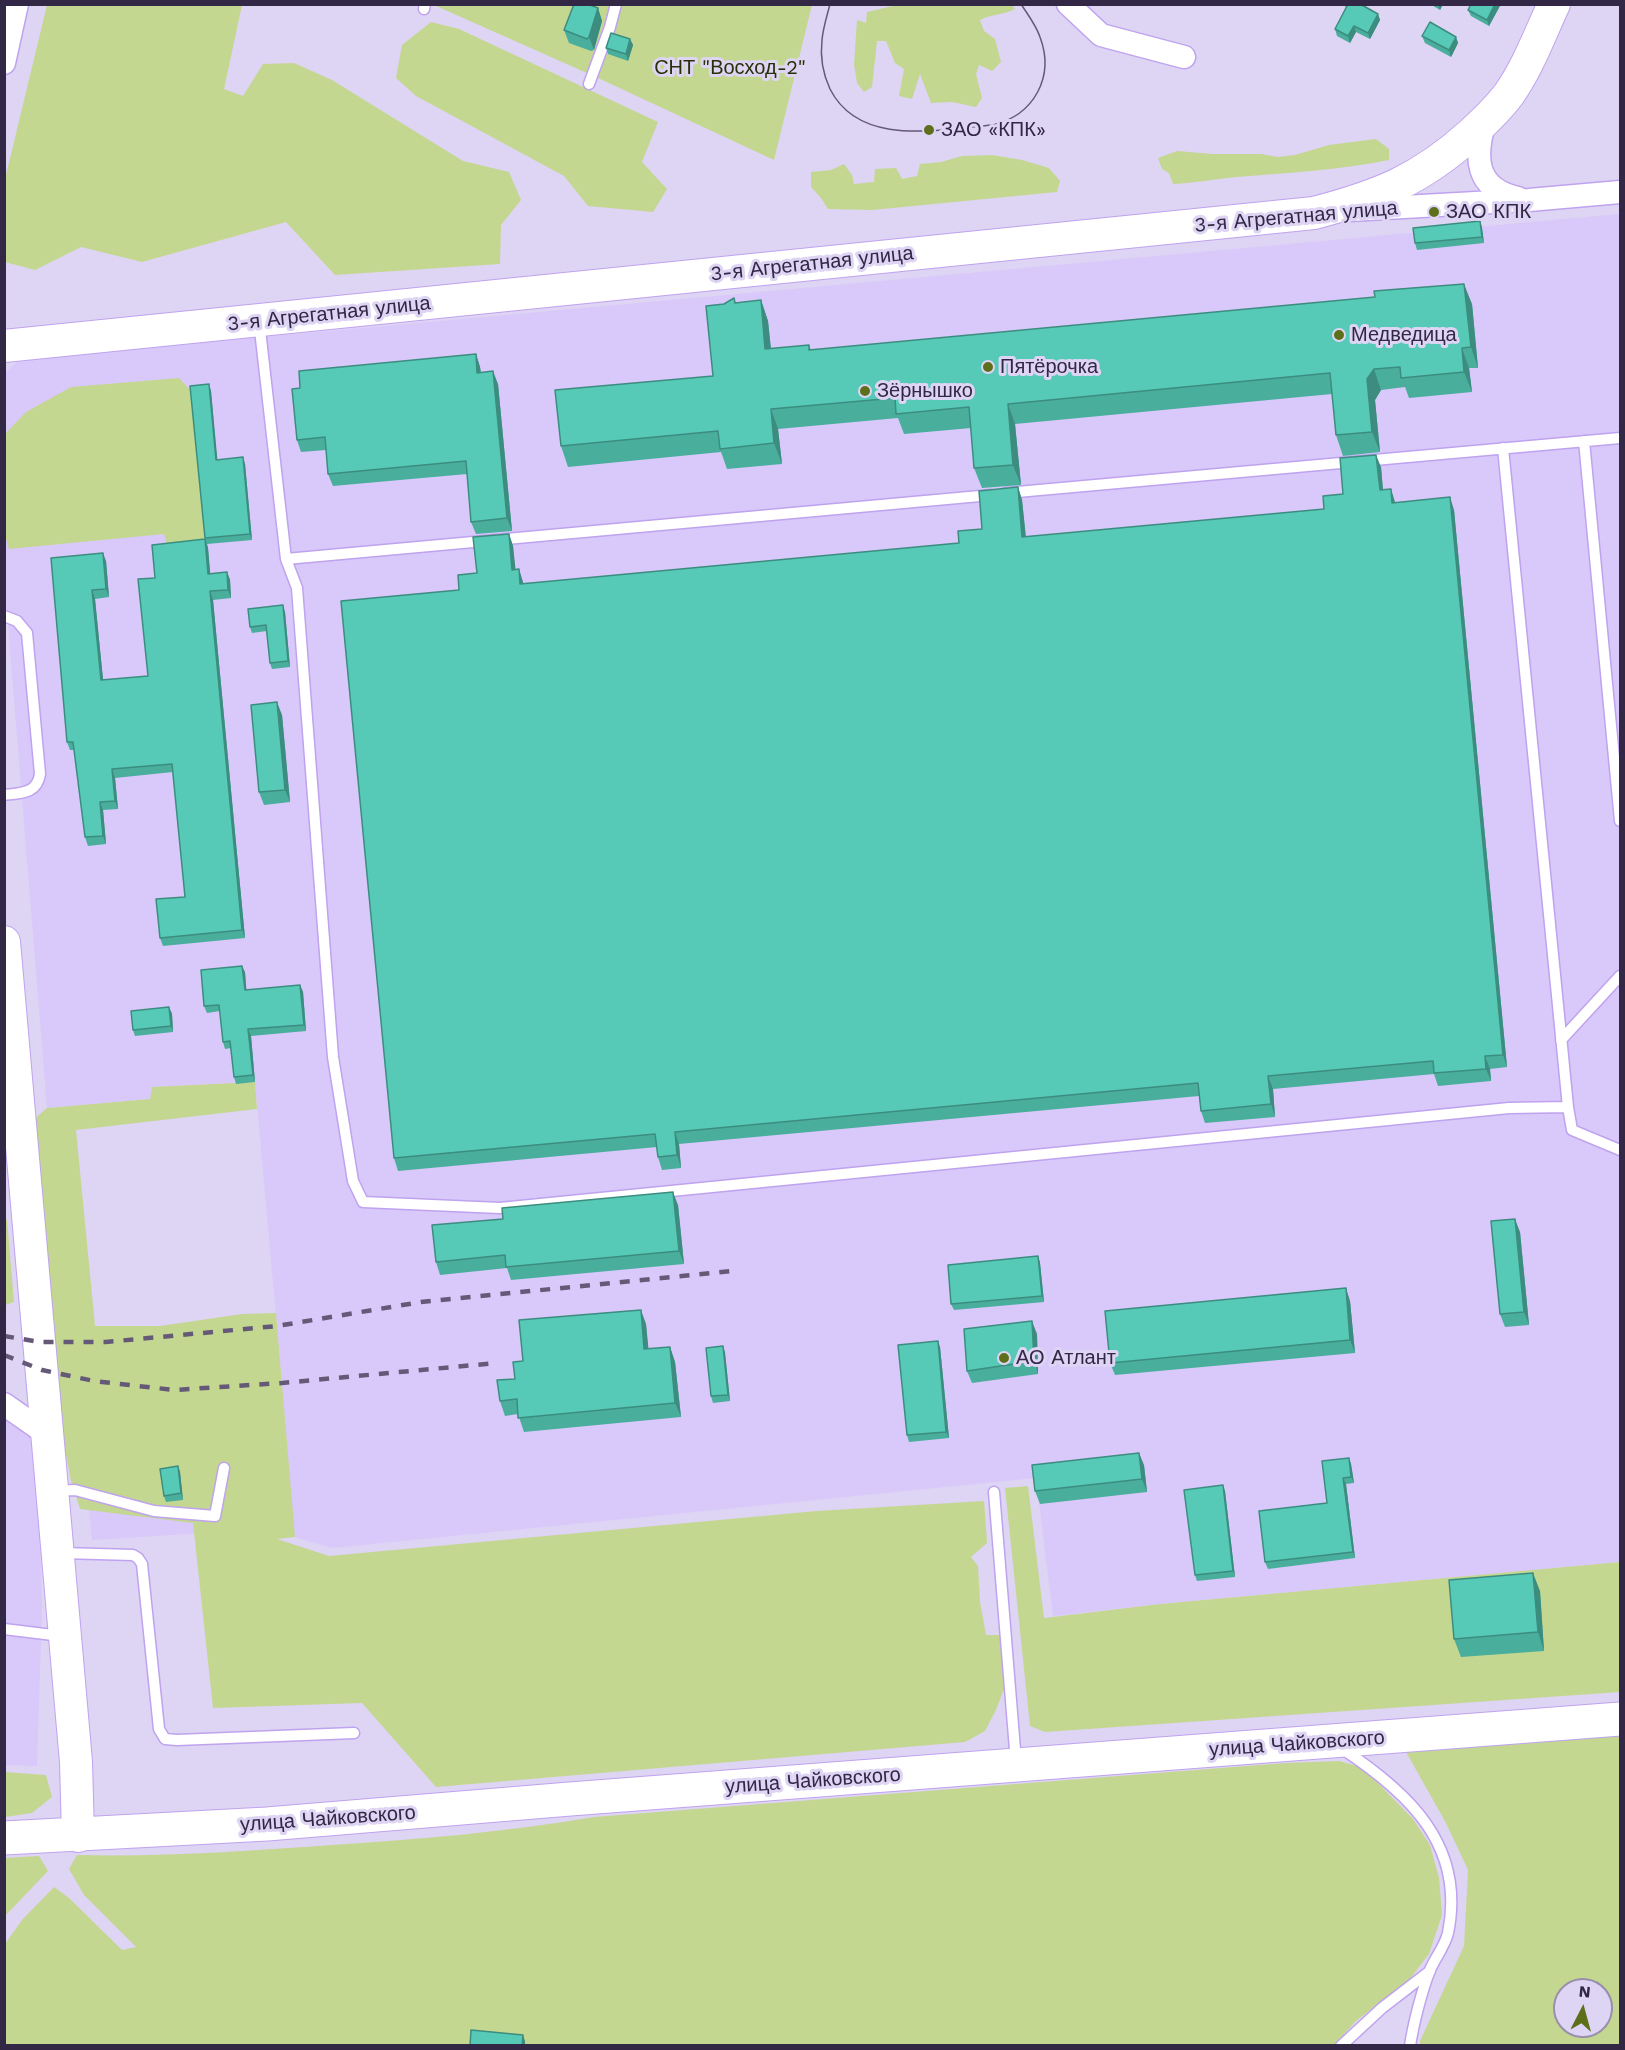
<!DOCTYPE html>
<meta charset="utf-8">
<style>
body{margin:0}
#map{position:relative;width:1625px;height:2050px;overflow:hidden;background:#ded4f3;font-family:"Work Sans",sans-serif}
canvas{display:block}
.frame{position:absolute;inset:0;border:6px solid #322745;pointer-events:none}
.north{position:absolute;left:1553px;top:1978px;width:60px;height:60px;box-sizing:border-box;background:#ded4f3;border:2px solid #998fad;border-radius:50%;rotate:6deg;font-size:16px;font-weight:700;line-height:24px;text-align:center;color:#322745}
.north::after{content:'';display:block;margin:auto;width:21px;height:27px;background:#5e6f1c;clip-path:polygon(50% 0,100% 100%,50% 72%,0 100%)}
</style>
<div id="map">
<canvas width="1625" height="2050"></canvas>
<div class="frame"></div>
<div class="north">N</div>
</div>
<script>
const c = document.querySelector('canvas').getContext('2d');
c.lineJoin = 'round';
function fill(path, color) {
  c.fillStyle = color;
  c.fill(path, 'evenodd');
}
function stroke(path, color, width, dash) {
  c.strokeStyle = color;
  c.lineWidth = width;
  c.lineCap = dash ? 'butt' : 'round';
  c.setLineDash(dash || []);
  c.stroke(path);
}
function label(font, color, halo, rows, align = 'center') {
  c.font = font + ' "Work Sans",sans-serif';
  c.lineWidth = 6;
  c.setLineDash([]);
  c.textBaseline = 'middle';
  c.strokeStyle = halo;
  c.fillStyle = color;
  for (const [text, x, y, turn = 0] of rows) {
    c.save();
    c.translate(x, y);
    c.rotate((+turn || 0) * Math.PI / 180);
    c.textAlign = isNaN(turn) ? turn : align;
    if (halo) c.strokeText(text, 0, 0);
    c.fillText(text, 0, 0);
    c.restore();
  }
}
const built = new Path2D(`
 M1620,214V1562L1160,1604L1053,1616L1036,1478L332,1548L295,1537L283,1528L92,1540L77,1386L282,1383L255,1082L152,1087L150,1099L47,1108L5,588L4,374L20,359Z
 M4,1410L31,1428L39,1504L42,1608L37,1766L5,1765Z`);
const green = new Path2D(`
 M47,5H242L224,89L243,96L263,64L294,63L332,80L463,161L509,172L521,200L501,225L500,264L335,275L286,222L142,262L81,247L35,270L5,262V179Z
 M434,5H812L774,160L598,78Z
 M897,5H1012L1015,9C1004,15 992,14 980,20L984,31L995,39L1001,62L992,71L979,65L976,74L982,98L976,107L952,102L931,103L920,74L912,99L899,96L904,69L895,63L886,41H877L872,87L864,92L857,83L854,64L857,20L866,23L867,12Z
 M431,22L459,29L658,122L642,162L667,189L653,212L588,206L564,176L416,96L396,78L402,45Z
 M1376,139L1389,149V160C1339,170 1288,173 1237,177C1216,179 1195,183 1173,184L1169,173L1162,169L1158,158L1177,151L1212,154H1261L1278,157L1295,155L1329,145Z
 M992,155L1022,160L1049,168L1060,181L1057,192L872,210L828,209L821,198L811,187V172L831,170L844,164L852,175L854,184L874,182L875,169L896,168L902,179L917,176L920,164L941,162L962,156Z
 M179,378L192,392L208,548L169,551L164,534L9,549L5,535V434L26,412L71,387Z
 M255,1082L257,1109L76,1130L95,1326H160L242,1314L276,1313L295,1537L277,1539L329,1556L817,1511L984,1501L987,1543L971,1557L978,1566L980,1602L986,1635H1001L1004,1689L996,1710L985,1731L965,1742L436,1787L362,1703L213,1708L193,1523L80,1509L71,1481L59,1417L33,1120L47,1108L150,1099L152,1087Z
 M5,1217L7,1220L14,1302L5,1305Z
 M1028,1486L1044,1618L1160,1604L1620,1562V1692L1045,1732L1030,1726L1005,1488Z
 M1620,1736V2045H1420V2041L1464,1946L1468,1870L1446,1823L1406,1752ZM1565,1990H1601V2026H1565Z
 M1339,1761L1357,1766L1369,1774L1413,1819L1430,1845L1439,1878L1442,1915L1429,1954L1409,1980L1356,2021L1334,2045L5,2046V1944L22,1920L54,1887L69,1898L122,1950L136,1947L84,1895L69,1869L77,1855C163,1857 247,1851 332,1845C420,1839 508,1832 594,1817L1285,1763Z
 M4,1772L46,1775L52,1797L32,1813L5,1817Z
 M39,1856L48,1871L5,1916V1858Z`);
const lane = new Path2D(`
 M424,9L425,4
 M589,84L610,27L616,4
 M259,321L286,559L297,588L333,1057L353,1181L363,1202L500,1208L1509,1108L1568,1107L1572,1130L1620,1150
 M1584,441L1620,821
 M1503,448L1568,1107
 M1006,493L1620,438
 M286,559L991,495
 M4,616L17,621L27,633L40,774C37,794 21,793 4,795
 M1561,1040L1620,976
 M54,1491L75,1490L154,1511L215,1516L224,1468
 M994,1492L1016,1762
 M62,1553L133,1555L138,1558L142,1564L159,1729L165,1739L177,1740L354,1733
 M4,1629L61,1636
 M1341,1748C1408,1792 1466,1845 1448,1933C1445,1946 1435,1958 1430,1970C1422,1990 1413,2025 1410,2046
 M1341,2046L1382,2008L1430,1971`);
const street = new Path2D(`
 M1068,4L1101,35L1184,57
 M4,63L17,4
 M1485,121C1474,157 1475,189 1518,198
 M1350,210L1529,200L1620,192
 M4,1404L48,1435`);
const secondary = new Path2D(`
 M4,346L1314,213C1379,196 1420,180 1471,134C1484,122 1498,109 1509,94C1528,67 1540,34 1554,4
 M4,942L76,1762L78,1836`);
const highway = new Path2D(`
 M4,1838L267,1824L570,1799L1620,1719`);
const tram = new Path2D(`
 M830,4C827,16 823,28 822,40C820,57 823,74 830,89C860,148 939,129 993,125C1034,115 1055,77 1040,37C1036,25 1028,15 1021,4`);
const rail = new Path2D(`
 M4,1336L40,1342H106L277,1326L421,1302L732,1271
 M4,1355L42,1370L94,1381L174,1390L282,1383L496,1363`);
const wall = new Path2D(`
 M1342,4H1361L1378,14L1380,20L1370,39L1356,32L1350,43L1337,36L1335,29L1346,7Z
 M1430,4H1443L1440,10Z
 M1471,4H1501L1489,26L1471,16L1468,10Z
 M598,8L602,21L594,50L591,51L569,43L564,30Z
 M1422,36L1456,37L1458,43L1451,57L1425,43Z
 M630,39L633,45L628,61L608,54L606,48Z
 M1480,221L1482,228L1484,243L1417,250L1415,243Z
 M761,300L768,321L771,349L809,345L811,350L1472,304L1478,368H1469L1472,392L1409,398L1405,387L1381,390L1375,400L1380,452L1343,456L1336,435L1332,394L1015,424L1021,485L982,488L974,468L971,428L904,434L898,418L778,429L782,464L727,469L721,452L568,467L561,446L713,376L736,303Z
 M476,354L480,367L481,372L498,384L512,531L476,534L471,522L467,474L333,486L328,474L326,450L301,452L297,440L300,388Z
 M211,391L217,460L245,464L252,540L207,544L208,548L210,574L227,572L230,580L231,598L213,600L245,938L163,946L160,938L185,897L173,772L115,778L118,809L103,810L106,844L88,846L85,837L74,750H70L67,742L51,558L106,561L109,597L95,599L103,680L148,676L155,578L205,539Z
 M1381,467L1383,490L1395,502L1454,510L1507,1067L1490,1069L1491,1081L1438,1086L1434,1074L1273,1089L1275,1117L1205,1123L1201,1111L1199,1096L679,1144L681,1168L662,1170L658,1157L657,1147L398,1171L394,1158L459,590L477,573L509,534L513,546L515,570L519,569L523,584L959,543L982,529L1018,487L1022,500L1026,537L1324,509L1343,494Z
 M285,612L290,667L272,669L270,663L267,631L252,633L250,627Z
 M282,715L290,802L264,805L259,792Z
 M245,972L246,990L300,985L303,992L306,1031L251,1036L255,1082L236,1084L234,1077L231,1048L225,1049L223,1042L220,1011L207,1013L204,1006Z
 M169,1007L172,1014L173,1032L135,1036L133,1030Z
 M678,1205L684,1264L511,1280L507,1268L440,1275L436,1262Z
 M1520,1232L1529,1325L1505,1327L1500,1314Z
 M1038,1256L1040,1263L1044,1302L954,1310L951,1304Z
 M1350,1301L1355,1353L1115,1375L1110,1363Z
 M646,1324L648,1349L670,1347L675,1362L681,1417L524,1432L518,1414L505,1416L500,1401L515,1379L523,1361Z
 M1037,1334L1038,1374L972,1383L967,1371Z
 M723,1346L725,1353L730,1401L713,1403L711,1396Z
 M940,1347L949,1438L909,1442L907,1435Z
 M1349,1458L1351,1464L1354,1483L1346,1484L1355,1558L1268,1569L1265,1562L1327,1503Z
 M1144,1465L1147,1492L1040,1504L1035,1491Z
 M178,1466L180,1472L183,1500L166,1502L164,1496Z
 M1225,1491L1235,1577L1197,1581L1195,1575Z
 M1540,1591L1544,1651L1461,1657L1454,1639Z`);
const shadedWall = new Path2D(`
 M1438,4H1443L1440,10Z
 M1495,4H1501L1489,26L1487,20Z
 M598,8L602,21L594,50L589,37Z
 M1378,14L1380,20L1370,39L1368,33Z
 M1354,26L1356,32L1350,43L1348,36Z
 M1456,37L1458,43L1451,57L1449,50Z
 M630,39L633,45L628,61L626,54Z
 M1480,221L1482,228L1484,243L1482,237Z
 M1464,284L1472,304L1478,368L1471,347Z
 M761,300L768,321L773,370L765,349Z
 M1462,348L1469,368L1472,392L1464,372Z
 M476,354L480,367L482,385L477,373Z
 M1374,369L1381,390L1375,400L1380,452L1372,432L1367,379Z
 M493,371L498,384L512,531L507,518Z
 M209,384L211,391L218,466L216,460Z
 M1008,404L1015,424L1021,485L1013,465Z
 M771,409L778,429L782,464L774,443Z
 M1376,455L1381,467L1384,503L1380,490Z
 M243,457L245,464L252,540L250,534Z
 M1018,487L1022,500L1027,550L1022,537Z
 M1391,489L1395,502L1397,515L1392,503Z
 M1450,497L1454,510L1507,1067L1503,1055Z
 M509,534L513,546L517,583L512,570Z
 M205,539L208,548L211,582L208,574Z
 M103,553L106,561L109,597L106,589Z
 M519,569L523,582L525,597L520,584Z
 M227,572L230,580L231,598L228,590Z
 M92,590L95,599L104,689L101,680Z
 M210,591L213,600L245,938L242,930Z
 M283,605L285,612L290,667L288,661Z
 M277,702L282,715L290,802L285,790Z
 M112,769L115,778L118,809L115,801Z
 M100,802L103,810L106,844L103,836Z
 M242,966L245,972L247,997L245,990Z
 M300,985L303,992L306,1031L304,1025Z
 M169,1007L172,1014L173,1032L171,1026Z
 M248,1029L251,1036L255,1082L253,1075Z
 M1485,1056L1490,1069L1491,1081L1486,1069Z
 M1268,1076L1273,1089L1275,1117L1271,1104Z
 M675,1132L679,1144L681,1168L677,1155Z
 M673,1192L678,1205L684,1264L679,1251Z
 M1515,1219L1520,1232L1529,1325L1524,1312Z
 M1038,1256L1040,1263L1044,1302L1042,1296Z
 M1346,1288L1350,1301L1355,1353L1350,1340Z
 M641,1310L646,1324L650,1364L644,1349Z
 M1032,1321L1037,1334L1038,1374L1034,1361Z
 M938,1341L940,1347L949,1438L946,1432Z
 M723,1346L725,1353L730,1401L728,1395Z
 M670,1347L675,1362L681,1417L675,1403Z
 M1139,1453L1144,1465L1147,1492L1142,1479Z
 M1349,1458L1351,1464L1354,1483L1351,1477Z
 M178,1466L180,1472L183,1500L181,1493Z
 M1343,1478L1346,1484L1355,1558L1353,1552Z
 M1223,1485L1225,1491L1235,1577L1233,1571Z
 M1533,1573L1540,1591L1544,1651L1538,1632Z
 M523,2035L525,2041V2046H522Z`);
const building = new Path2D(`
 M574,4H587L598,8L589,37L587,39L564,30Z
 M1348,4H1360L1378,14L1368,33L1354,26L1348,36L1335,29Z
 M1471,4H1495L1487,20L1468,10Z
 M1430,22L1456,37L1449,50L1422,36Z
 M611,33L630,39L626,54L606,48Z
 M1480,221L1482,237L1415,243L1413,228Z
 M1464,284L1471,347L1462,348L1464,372L1401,378L1400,367L1374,369L1367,379L1372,432L1336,435L1330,373L1008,404L1013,465L974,468L969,407L896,414L895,398L771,409L774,443L720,449L718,431L561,446L555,390L713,376L706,306L724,304L734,298L735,303L761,300L765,349L809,345V350L1375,297L1374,291Z
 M476,354L477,373L493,371L507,518L471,522L466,461L328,474L325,437L297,440L292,389L300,388L299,371Z
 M209,384L216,460L243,457L250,534L205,538L190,386Z
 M1376,455L1380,490L1391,489L1392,503L1450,497L1503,1055L1485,1056L1486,1069L1434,1073L1433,1061L1268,1076L1271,1104L1201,1111L1198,1083L675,1132L677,1155L658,1157L655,1134L394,1158L341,601L459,590L458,575L477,573L473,537L509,534L512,570L519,569L520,584L959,543L958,531L982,529L979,491L1018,487L1022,537L1324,509L1323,496L1343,494L1340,458Z
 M205,539L208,574L227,572L228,590L210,591L242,930L160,938L156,899L185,897L172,764L112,769L115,801L100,802L103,836L85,837L73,742H67L51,558L103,553L106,589L92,590L101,680L148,676L138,579L155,578L152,545Z
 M283,605L288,661L270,663L266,625L250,627L248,609Z
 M277,702L285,790L259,792L251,705Z
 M242,966L245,990L300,985L304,1025L248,1029L253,1075L234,1077L230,1041L223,1042L219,1005L204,1006L201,970Z
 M169,1007L171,1026L133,1030L131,1011Z
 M673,1192L679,1251L506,1267L505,1255L436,1262L432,1225L503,1219L502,1208Z
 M1515,1219L1524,1312L1500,1314L1491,1221Z
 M1038,1256L1042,1296L951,1304L948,1265Z
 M1346,1288L1350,1340L1110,1363L1105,1311Z
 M641,1310L644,1349L670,1347L675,1403L518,1418L517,1399L500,1401L497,1380L515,1379L513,1362L523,1361L519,1320Z
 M1032,1321L1034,1361L967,1371L964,1329Z
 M938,1341L946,1432L907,1435L898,1345Z
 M723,1346L728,1395L711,1396L706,1348Z
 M1139,1453L1142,1479L1035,1491L1032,1465Z
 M1349,1458L1351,1477L1343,1478L1353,1552L1265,1562L1259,1511L1327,1503L1322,1461Z
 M178,1466L181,1493L164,1496L160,1469Z
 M1223,1485L1233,1571L1195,1575L1184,1490Z
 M1533,1573L1538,1632L1454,1639L1449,1580Z
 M471,2030L523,2035L522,2046H470Z`);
const markers = [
 [929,130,6,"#5e6f1c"],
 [1434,212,6,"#5e6f1c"],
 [1339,335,6,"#5e6f1c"],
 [988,367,6,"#5e6f1c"],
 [865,391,6,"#5e6f1c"],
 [1004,1358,6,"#5e6f1c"]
];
const parkNames = [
 ["СНТ \"Восход-2\"",730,68]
];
const poiNames = [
 ["ЗАО «КПК»",941,130],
 ["ЗАО КПК",1446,212],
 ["Медведица",1351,335],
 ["Пятёрочка",1000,367],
 ["Зёрнышко",877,391],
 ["АО Атлант",1016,1358]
];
const streetNames = [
 ["3-я Агрегатная улица",1296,217,-5],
 ["3-я Агрегатная улица",812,264,-6],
 ["3-я Агрегатная улица",329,314,-6],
 ["улица Чайковского",1297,1744,-4],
 ["улица Чайковского",813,1781,-4],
 ["улица Чайковского",328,1819,-4]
];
fill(built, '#d9c8fa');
fill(green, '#c4d790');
stroke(lane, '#bfa3ee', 13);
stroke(street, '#bfa3ee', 25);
stroke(secondary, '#bfa3ee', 34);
stroke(highway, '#bfa3ee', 35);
stroke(lane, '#fff', 10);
stroke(street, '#fff', 22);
stroke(secondary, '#fff', 32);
stroke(highway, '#fff', 33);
stroke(tram, '#645a78', 1.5);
stroke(rail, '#645a78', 4.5, [10, 10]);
fill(wall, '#4aae9d');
fill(shadedWall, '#3c8d80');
fill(building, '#56cab7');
stroke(building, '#3c8d80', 1.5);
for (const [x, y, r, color] of markers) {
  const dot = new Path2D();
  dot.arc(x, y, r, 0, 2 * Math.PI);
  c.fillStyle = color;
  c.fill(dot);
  stroke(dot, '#ded4f3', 2);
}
label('20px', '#283008', '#ded4f3', parkNames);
label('20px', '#322745', '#ded4f3', poiNames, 'left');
label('20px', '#322745', '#ded4f3', streetNames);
</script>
